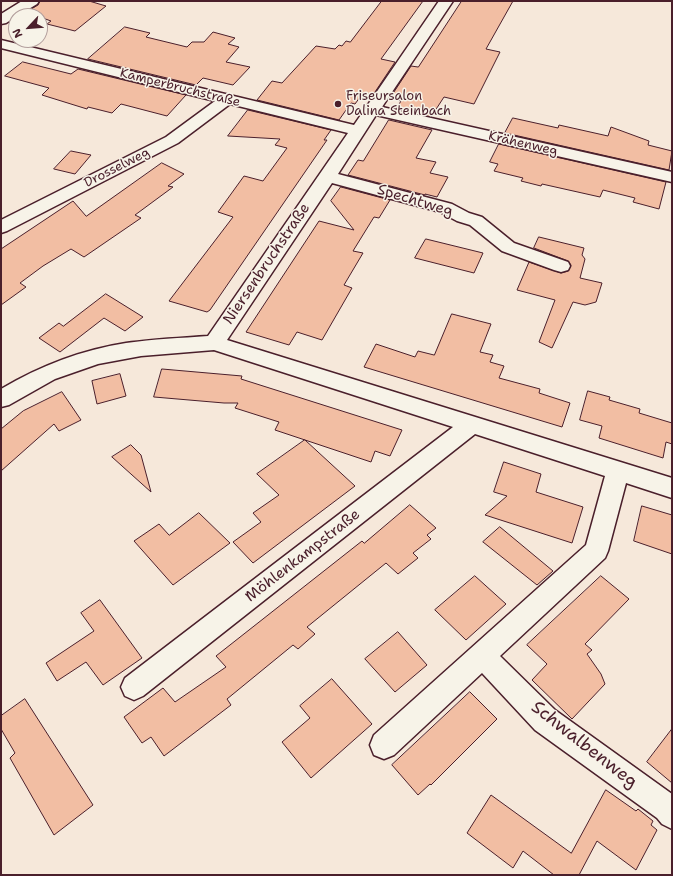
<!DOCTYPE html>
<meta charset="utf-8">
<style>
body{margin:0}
#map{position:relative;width:673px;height:876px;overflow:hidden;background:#f6e8da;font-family:"Shantell Sans",sans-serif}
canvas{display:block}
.frame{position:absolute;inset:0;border:2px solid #4a1f2b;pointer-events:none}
.north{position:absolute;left:8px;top:8px;width:40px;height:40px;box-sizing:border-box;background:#f7f3e8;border:1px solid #b29e9c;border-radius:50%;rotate:244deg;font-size:11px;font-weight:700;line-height:16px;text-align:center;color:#4a1f2b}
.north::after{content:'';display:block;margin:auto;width:14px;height:18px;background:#4a1f2b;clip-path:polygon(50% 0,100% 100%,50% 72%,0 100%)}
</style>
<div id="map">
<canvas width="673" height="876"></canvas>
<div class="frame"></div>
<div class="north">N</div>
</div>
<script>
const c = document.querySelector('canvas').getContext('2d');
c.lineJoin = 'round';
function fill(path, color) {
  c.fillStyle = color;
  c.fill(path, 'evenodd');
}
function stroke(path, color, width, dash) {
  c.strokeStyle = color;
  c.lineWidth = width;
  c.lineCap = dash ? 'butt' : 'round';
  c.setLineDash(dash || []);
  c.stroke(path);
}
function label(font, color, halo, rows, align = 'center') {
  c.font = font + ' "Shantell Sans",sans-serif';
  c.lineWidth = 3;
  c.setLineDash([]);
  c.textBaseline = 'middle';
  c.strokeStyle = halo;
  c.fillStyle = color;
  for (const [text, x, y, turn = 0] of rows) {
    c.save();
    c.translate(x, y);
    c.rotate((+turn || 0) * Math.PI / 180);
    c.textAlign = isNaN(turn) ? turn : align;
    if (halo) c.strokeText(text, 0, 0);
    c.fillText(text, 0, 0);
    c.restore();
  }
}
const building = new Path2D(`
 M40,1H89L106,6L75,31L47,24L51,21L26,12L38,5Z
 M382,1H423L381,59L395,62L373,95L363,93L355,104L351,103L339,120L257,100L272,81L282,83L316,46L335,49L339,45L342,46L346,41L350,42Z
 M462,1H513L486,49L500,52L474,104L444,97L431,117L396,109L401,101L390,98L411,66L418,67Z
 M125,27L150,33L146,37L187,47L192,42H204L213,32L235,38L228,44L239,47L226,62L250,67L233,85L203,78L196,85L88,59Z
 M23,62L71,74L78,69L186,95L167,116L121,104L112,113L88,107L87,109L42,95L49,88L5,76Z
 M248,110L331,130L324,140H327L210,310L207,312L169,301L233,217L218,212L244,176L263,181L287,148L275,145L280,139L228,136Z
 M513,118L558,128L559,125L608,136L611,127L649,141L648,145L672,151L669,170L505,133Z
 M389,120L432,130L416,158L436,162L430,173L448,177L437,197L425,194V195L348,175L358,160L363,161Z
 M499,144L666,182L659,209L633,202L635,198L603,190L600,197L542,184L541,186L521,181L523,178L494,171L498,164L490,162Z
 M71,151L91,155L75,174L54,169Z
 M162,163L184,174L168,186L173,187L135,215L141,218L84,257L71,249L43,266L20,283L26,287L1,305V249L73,201L86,216Z
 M341,187L390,200L379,218L374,217L353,251L363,253L344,285L352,288L322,340L297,332L289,345L246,332L319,221L354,230L331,201Z
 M539,237L584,248L582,255L585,259L580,278L602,283L596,302L585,305L573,302L552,348L539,342L555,300L517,290L529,262L561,273L568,271L571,265L568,261L534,248Z
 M426,239L483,253L474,273L415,258Z
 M106,294L143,317L125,331L104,318L60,352L39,338L59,323L63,326Z
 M452,314L491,324L480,352L493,355L490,362L504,366L499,378L540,389L539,393L570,403L562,427L364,367L376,344L415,357L418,351L434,355Z
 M162,369L242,376L241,379L402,430L390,456L375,451L371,462L275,430L279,422L235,408L238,403H224L154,397Z
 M120,374L126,396L97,404L92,381Z
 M588,391L610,397L609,400L640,409L639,413L672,423V444L666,442L663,458L599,438L602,426L580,420Z
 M62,392L81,420L59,431L54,424L1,471V429L23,411Z
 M305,440L355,486L253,563L233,542L261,522L253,513L279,495L257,474Z
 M131,445L141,455L151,492L112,457Z
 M504,462L541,474L536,492L583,507L572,543L485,515L507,496L494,492Z
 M410,505L436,528L427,535L431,539L413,553L418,558L398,574L386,563L307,627L315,634L298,649L293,645L227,699L231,705L164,756L151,737L142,743L124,717L163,688L175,702L226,667L216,656L362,541L364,543Z
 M642,506L672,515V554L634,541Z
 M199,513L230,543L173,585L134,541L159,524L169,535Z
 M500,527L553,571L537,585L483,542Z
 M475,576L506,604L466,640L435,610Z
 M601,576L629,599L585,644L592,650L587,654L601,674L605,684L572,719L532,680L547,664L527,645Z
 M100,600L142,658L103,685L86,662L57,681L46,663L94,631L81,613Z
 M398,632L427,665L395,692L365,659Z
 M332,679L372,724L311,778L282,742L310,718L300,706Z
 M470,692L497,719L431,785L430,784L418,795L392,765Z
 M25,699L93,805L54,835L10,758L15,753L1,729V716Z
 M672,729V783L647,762Z
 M606,790L636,811L638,809L653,821L651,825L657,830L636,870L597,841L579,875H554L523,851L513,868L467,833L491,795L571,853Z`);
const street = new Path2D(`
 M22,1H39L37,4L6,23L1,24V14Z
 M439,1H453L382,107L672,172V182L376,115L338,174L452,204L469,213L482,217L514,243L568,262L570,266L568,270L561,272L554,270L502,251L470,225L457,221L440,212L332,183L227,340L672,478V498L626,483L608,551L605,558L500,656L555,710L672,794V829L662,824L657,818L535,730L482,673L394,755L384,759L374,755L370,745L374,735L586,545L605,476L475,434L143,696L134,700L125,696L121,687L125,678L453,427L214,350L141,356L98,364L55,379L9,405L1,407V389C40,366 81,350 126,343C153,339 181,338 208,336L348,133L230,104L178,143L7,231L1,233V220L166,137L215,101L1,48V40L354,125Z`);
const markers = [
 [338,104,4,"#4a1f2b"]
];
const farStreetnames = [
 ["Kamperbruchstraße",180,88,14],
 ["Krähenweg",523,144,13],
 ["Drosselweg",117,168,-27]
];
const farPoinames = [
 ["Friseursalon",346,97],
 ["Dalina Steinbach",346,112]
];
const streetNames = [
 ["Spechtweg",415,201,17],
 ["Niersenbruchstraße",267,264,-56],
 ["Möhlenkampstraße",303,556,-38]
];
const nearStreetnames = [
 ["Schwalbenweg",584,745,38]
];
fill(building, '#f2bea3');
stroke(building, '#4a1f2b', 1);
stroke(street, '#4a1f2b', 3);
fill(street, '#f7f3e8');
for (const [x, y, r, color] of markers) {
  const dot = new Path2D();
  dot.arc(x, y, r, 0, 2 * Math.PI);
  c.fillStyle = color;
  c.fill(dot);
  stroke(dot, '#f7f3e8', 1.5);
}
label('13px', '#4a1f2b', '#f7f3e8', farStreetnames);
label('13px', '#4a1f2b', '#f7f3e8', farPoinames, 'left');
label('15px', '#4a1f2b', '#f7f3e8', streetNames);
label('18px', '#4a1f2b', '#f7f3e8', nearStreetnames);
</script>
